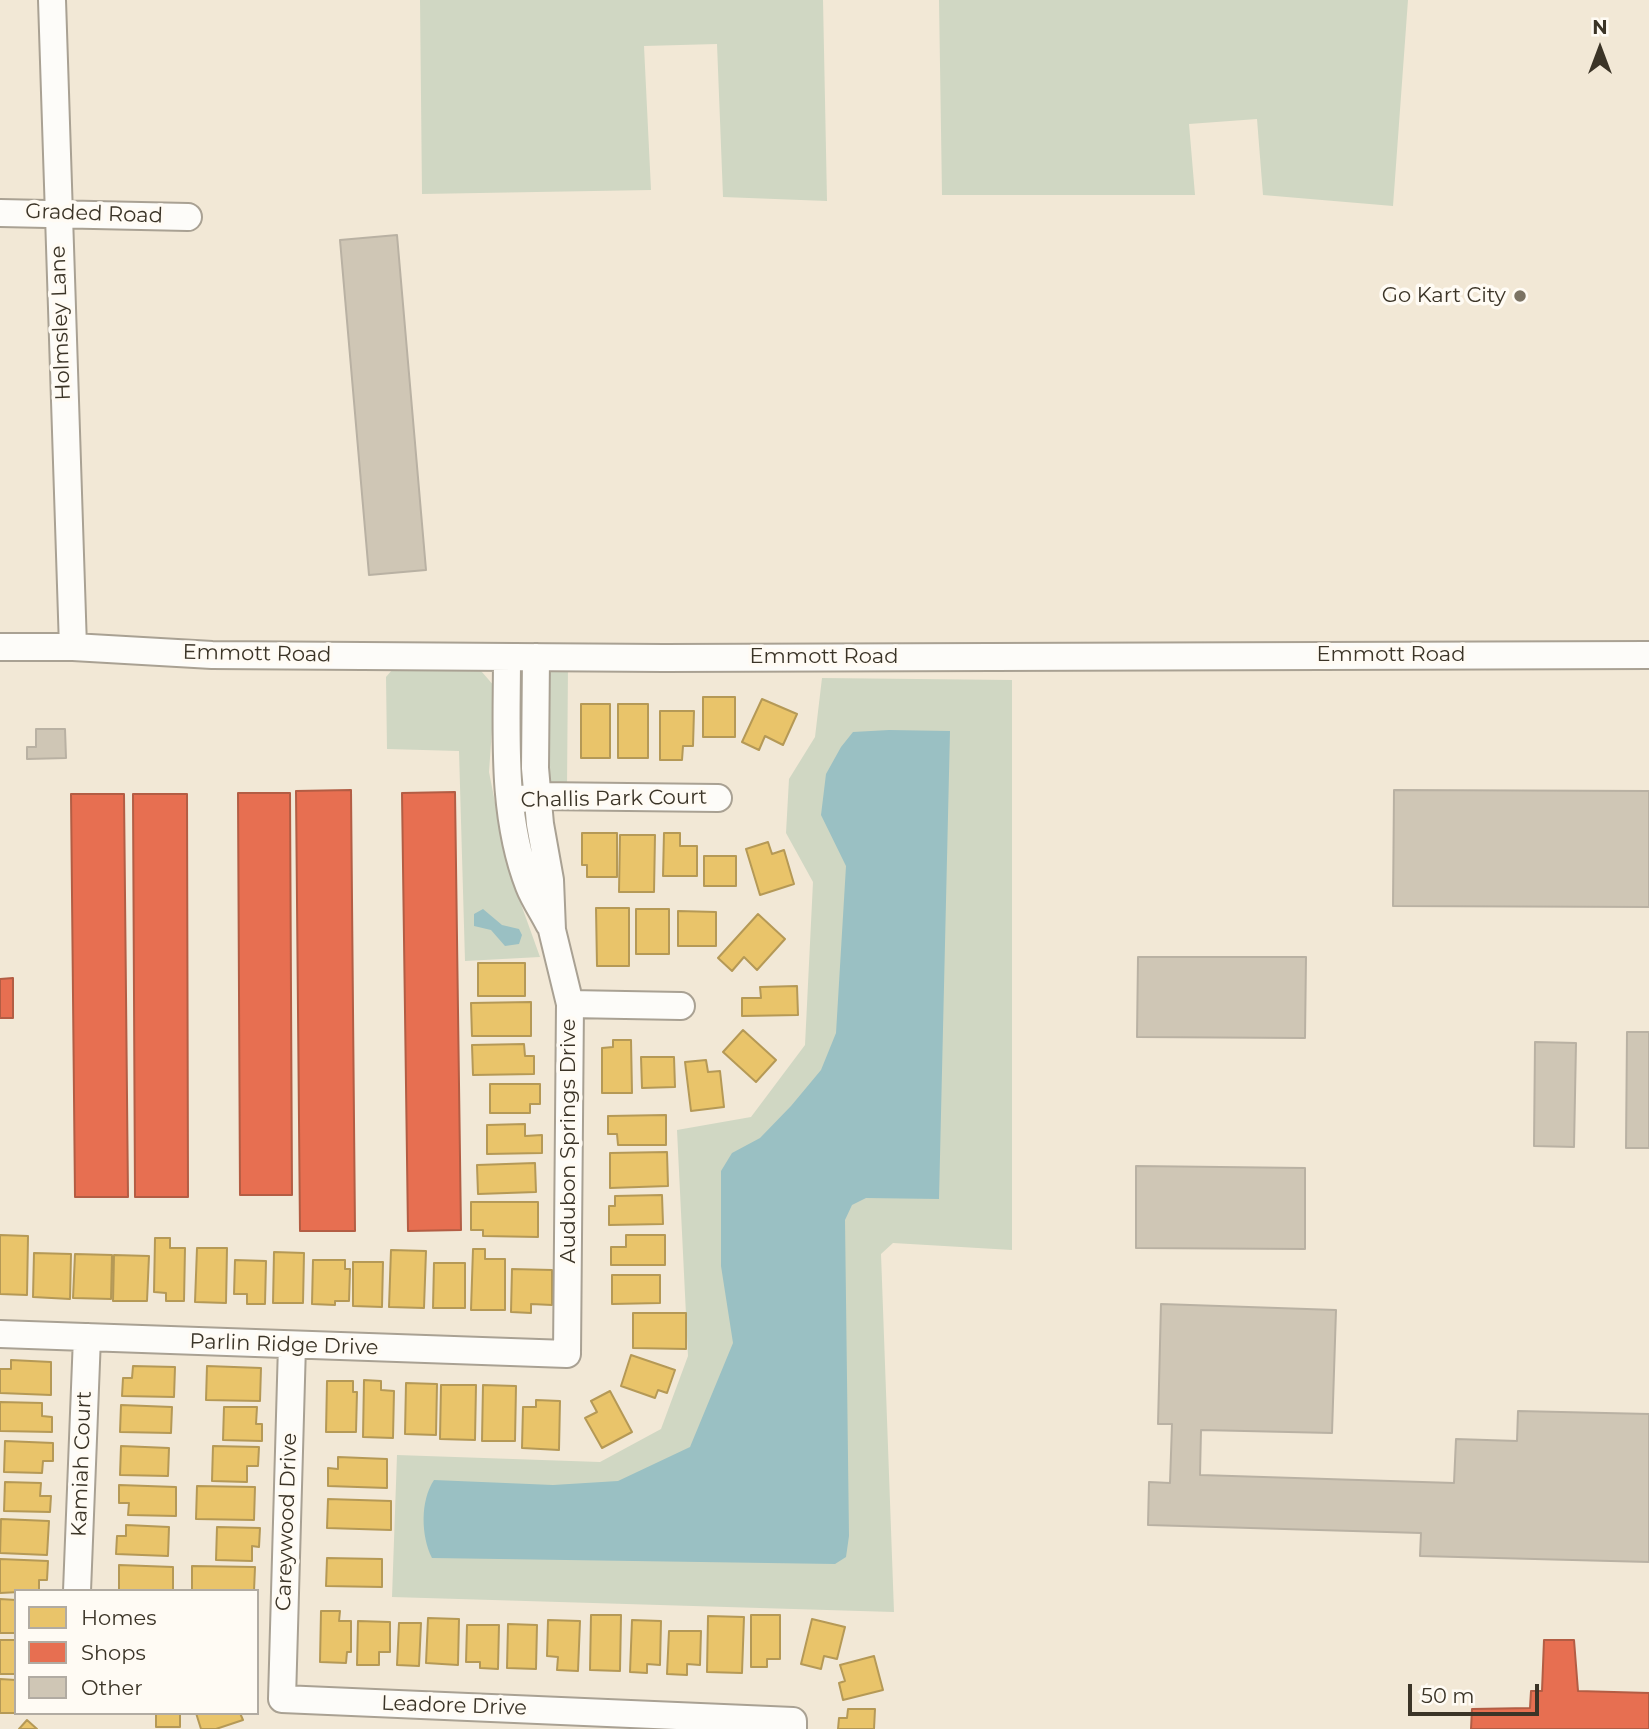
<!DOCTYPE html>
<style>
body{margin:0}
#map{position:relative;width:1649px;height:1729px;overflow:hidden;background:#f2e8d6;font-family:Montserrat,sans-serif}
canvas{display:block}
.legend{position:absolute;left:14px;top:1589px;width:245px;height:126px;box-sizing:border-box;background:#fffbf4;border:2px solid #b1aba2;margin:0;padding:9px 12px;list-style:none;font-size:21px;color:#3b3427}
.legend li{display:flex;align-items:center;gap:14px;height:35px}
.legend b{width:35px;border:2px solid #b1aba2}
.north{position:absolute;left:1565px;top:14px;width:70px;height:70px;-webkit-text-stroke:5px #fffbf4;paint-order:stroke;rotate:0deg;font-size:19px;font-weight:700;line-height:28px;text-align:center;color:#3b3427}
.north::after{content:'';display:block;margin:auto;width:24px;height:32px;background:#3b3427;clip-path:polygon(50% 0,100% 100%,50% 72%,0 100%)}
.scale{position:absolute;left:1408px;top:1684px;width:131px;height:32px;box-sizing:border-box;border:4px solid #3b3427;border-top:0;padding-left:9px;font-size:21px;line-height:24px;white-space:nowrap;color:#3b3427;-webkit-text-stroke:5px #fffbf4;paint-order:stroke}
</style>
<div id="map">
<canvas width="1649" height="1729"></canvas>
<ul class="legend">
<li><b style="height:19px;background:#e9c46a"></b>Homes</li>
<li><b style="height:19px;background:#e76f51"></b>Shops</li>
<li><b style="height:19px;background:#cfc6b5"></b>Other</li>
</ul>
<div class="north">N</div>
<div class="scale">50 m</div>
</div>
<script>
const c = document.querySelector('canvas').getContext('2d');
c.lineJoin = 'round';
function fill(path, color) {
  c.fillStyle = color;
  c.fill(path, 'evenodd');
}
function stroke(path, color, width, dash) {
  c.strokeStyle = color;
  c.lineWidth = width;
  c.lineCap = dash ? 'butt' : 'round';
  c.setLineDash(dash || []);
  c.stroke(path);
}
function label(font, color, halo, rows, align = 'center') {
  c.font = font + ' Montserrat,sans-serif';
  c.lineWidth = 7;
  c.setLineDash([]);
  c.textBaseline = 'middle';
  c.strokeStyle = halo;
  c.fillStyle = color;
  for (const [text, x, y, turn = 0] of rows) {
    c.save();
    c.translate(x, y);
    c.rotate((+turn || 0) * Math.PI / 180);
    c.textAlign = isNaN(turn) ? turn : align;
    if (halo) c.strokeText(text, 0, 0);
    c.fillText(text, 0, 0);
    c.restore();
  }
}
const green = new Path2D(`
 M420,0H823L827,201L723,197L717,44L644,46L651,190L422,194Z
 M939,0H1408L1393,206L1263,195L1257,119L1189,124L1195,195H942Z
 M404,656L475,664L495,687L489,772L508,868L540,957L465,961L459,751L387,749L386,677Z
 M560,662L568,666L567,787L555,788L541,775L543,681Z
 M822,678L1012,680V1250L893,1243L881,1254L894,1612L392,1597L397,1455L600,1462L661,1429L688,1356L677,1130L751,1117L805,1045L813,882L786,833L789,779L815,737Z
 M515,685H525L526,777H520Z`);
const water = new Path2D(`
 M889,730L950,731L939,1199L866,1198L852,1205L845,1220L849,1536L846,1557L835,1564L432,1558C421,1536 420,1501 434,1480L553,1485L618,1481L690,1447L733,1343L721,1266V1171L732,1153L760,1138L791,1106L821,1070L836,1033L846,866L821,815L826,774L841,747L853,732Z
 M483,909L502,925L519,929L522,935L519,944L505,946L491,930L474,926V914Z`);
const homes = new Path2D(`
 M703,697H735V737H703Z
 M762,699L797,714L783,745L765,736L759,750L742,742Z
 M581,704H610V758H581Z
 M618,704H648V758H618Z
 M660,711H694L693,746H683L682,760H660Z
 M582,833H617V877H587V865H582Z
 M664,833H680V846H697V876H663Z
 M620,835H655L654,892H619Z
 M768,842L772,854L784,850L794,884L760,895L746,849Z
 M704,856H736V886H704Z
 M596,908H629V966H597Z
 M636,909H669V954H636Z
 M678,911L716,912V946H678Z
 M758,914L785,939L757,970L744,957L732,971L718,958Z
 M478,963H525V996H478Z
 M797,986L798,1015L742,1016V998H761L760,987Z
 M531,1002V1036H472L471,1003Z
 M743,1030L776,1060L756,1082L723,1052Z
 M613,1040H631L632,1093H602V1048L613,1047Z
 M524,1044L525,1056H534V1074L473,1075L472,1045Z
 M641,1057H674L675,1087L642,1088Z
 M706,1060L708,1072L720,1071L724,1107L691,1111L685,1062Z
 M490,1084H540V1104H530V1113H490Z
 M666,1115V1145H618L617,1134H608V1116Z
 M525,1124V1136L542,1135V1153L487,1154V1125Z
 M667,1152L668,1186L610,1188V1153Z
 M535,1163L536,1192L478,1194L477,1165Z
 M662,1195L663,1224L609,1225V1206H615V1196Z
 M471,1202H538V1237L483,1236V1230H471Z
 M0,1235L28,1236L27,1295L0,1294Z
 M626,1235H665V1265H611V1247H626Z
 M155,1238H170V1248H185L184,1301H166V1293L154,1292Z
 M197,1248H227L226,1303L195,1302Z
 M473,1249H485V1259H505V1310H471Z
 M391,1250L426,1251L424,1308L389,1307Z
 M274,1252L304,1253L303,1303H273Z
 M34,1253L71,1254L70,1299L33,1297Z
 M75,1254L112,1255L111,1299L73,1298Z
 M114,1255L149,1256L147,1301H113Z
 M235,1260L266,1261L265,1304H247V1294H234Z
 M313,1260H345V1269H350L349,1301H335V1305L312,1304Z
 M353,1262H383L382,1307L353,1306Z
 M434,1263H465V1308H433Z
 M512,1269L552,1270V1305L531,1304V1313L511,1312Z
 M612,1275H660V1303L612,1304Z
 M633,1313H686V1349L633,1348Z
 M631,1355L675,1370L667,1393L658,1390L655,1398L621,1386Z
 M11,1360L51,1362V1395L0,1393V1369H11Z
 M133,1366L175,1367L174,1397L122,1396L123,1378H132Z
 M207,1366L261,1368L260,1401L206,1400Z
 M364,1380L381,1381V1390L394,1391L393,1438L363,1437Z
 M327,1381H353V1392H357L356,1432H326Z
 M406,1383L437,1384L436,1435L405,1434Z
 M441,1385H476L475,1440L440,1439Z
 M483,1385L516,1386L515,1441H482Z
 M610,1391L632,1432L602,1448L585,1418L597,1412L591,1401Z
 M536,1400L560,1401L559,1450L522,1448L523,1407H536Z
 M0,1402L42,1403V1416L52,1417V1432L0,1431Z
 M121,1405L172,1407L171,1433L120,1432Z
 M224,1407H257L256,1424H262V1441L223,1440Z
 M5,1441L53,1443V1461H43L42,1473L4,1472Z
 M121,1446L169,1448L168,1476L120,1475Z
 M213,1446L259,1447L258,1466H247V1482L212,1481Z
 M338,1457L387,1459V1488L328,1486V1468L338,1469Z
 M5,1482L41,1483L40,1496H51L50,1512L4,1511Z
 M119,1485L176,1487V1516L128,1515L129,1503H119Z
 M197,1486L255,1487L254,1520L196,1519Z
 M328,1499L391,1501V1530L327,1528Z
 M1,1519L49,1521L47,1555L0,1553Z
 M126,1525L169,1527L168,1556L116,1554L117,1536H126Z
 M217,1527L260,1528L259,1547L252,1546V1561L216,1560Z
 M327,1558L382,1559V1587L326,1586Z
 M0,1559L48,1561L47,1580H39V1591L0,1593Z
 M119,1565L173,1567V1591H119Z
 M192,1566L255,1567L254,1591H192Z
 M0,1599L16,1600V1633H0Z
 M321,1611H340L339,1621H351V1652H347L346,1663L320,1662Z
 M591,1615H621L620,1671L590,1670Z
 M751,1615H780V1659H767V1667H751Z
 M708,1616L744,1617L742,1673L707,1672Z
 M428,1618L459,1619L458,1665L426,1663Z
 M812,1619L845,1627L837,1659L824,1656L821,1669L801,1664Z
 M548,1620L580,1621L578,1671L557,1670L558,1657L547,1656Z
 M632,1620L661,1621L660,1665L647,1664V1673L630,1672Z
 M358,1621L390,1622V1652H379V1665H357Z
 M399,1623H421L419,1666L397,1665Z
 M508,1624L537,1625L536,1669L507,1668Z
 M467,1625H499L498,1669L480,1668V1662H466Z
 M669,1631H701L700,1665L687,1664V1675L667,1674Z
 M0,1640H16V1674H0Z
 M874,1656L883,1690L843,1700L839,1683L845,1681L840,1665Z
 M0,1679L16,1680V1713H0Z
 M848,1709H875L874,1729H838L839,1718H847Z
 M180,1713V1727H156V1714H140Z
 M196,1713H240L243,1720L216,1729H201Z
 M27,1720L37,1729H19Z`);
const shops = new Path2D(`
 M351,790L355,1231H300L296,791Z
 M455,792L461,1230L408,1231L402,793Z
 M238,793H290L292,1195H240Z
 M71,794H124L128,1197H75Z
 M133,794H187L188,1197H135Z
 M13,978V1018H0V979Z
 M1544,1640H1574L1578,1691L1649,1693V1729H1471L1472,1709L1530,1708L1531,1691H1542Z`);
const building = new Path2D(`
 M397,235L426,570L369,575L340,240Z
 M36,729H65L66,758L27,759V747H36Z
 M1394,790L1649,791V907L1393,906Z
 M1138,957H1306L1305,1038L1137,1037Z
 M1627,1032H1649V1148H1626Z
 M1535,1042L1576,1043L1574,1147L1534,1146Z
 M1136,1166L1305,1168V1249L1136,1248Z
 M1161,1304L1336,1310L1332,1433L1201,1430L1200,1475L1454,1483L1456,1439L1517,1441L1518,1411L1649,1414V1562L1420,1556L1421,1533L1148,1525L1149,1482L1170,1483L1172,1424H1158Z`);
const minor = new Path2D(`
 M52,0L73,647
 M0,213L188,217
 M0,647H73L212,655L664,658L1649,655
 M507,657C507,732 501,814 529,886C534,899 543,912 549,924
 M522,799L538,796L718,798
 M570,1004L681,1006
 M0,1334L567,1354L570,1004L552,930L550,880L540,824L535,768L536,657
 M292,1345L282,1699L793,1721V1729
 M77,1591L87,1337`);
const markers = [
 [1520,296,7,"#7b7364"]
];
const streetNames = [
 ["Graded Road",94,214,2],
 ["Holmsley Lane",61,323,-92],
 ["Emmott Road",257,654,1],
 ["Emmott Road",1391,655],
 ["Emmott Road",824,657],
 ["Challis Park Court",614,799,-1],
 ["Audubon Springs Drive",569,1141,-90],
 ["Parlin Ridge Drive",284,1345,2],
 ["Kamiah Court",82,1464,-88],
 ["Careywood Drive",287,1522,-88],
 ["Leadore Drive",454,1706,2]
];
const poiNames = [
 ["Go Kart City",1506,296]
];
fill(green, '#d0d7c3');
fill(water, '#9ac0c3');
fill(homes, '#e9c46a');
stroke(homes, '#b59956', 2);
fill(shops, '#e76f51');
stroke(shops, '#b35d44', 2);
fill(building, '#cfc6b5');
stroke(building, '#b9b1a3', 2);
stroke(minor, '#a9a193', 30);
stroke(minor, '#fdfcf9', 26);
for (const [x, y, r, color] of markers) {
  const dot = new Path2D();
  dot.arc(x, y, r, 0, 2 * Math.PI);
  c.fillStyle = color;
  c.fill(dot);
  stroke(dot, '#fffbf4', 2.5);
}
label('21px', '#3b3427', '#fffbf4', streetNames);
label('21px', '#3b3427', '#fffbf4', poiNames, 'right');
</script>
